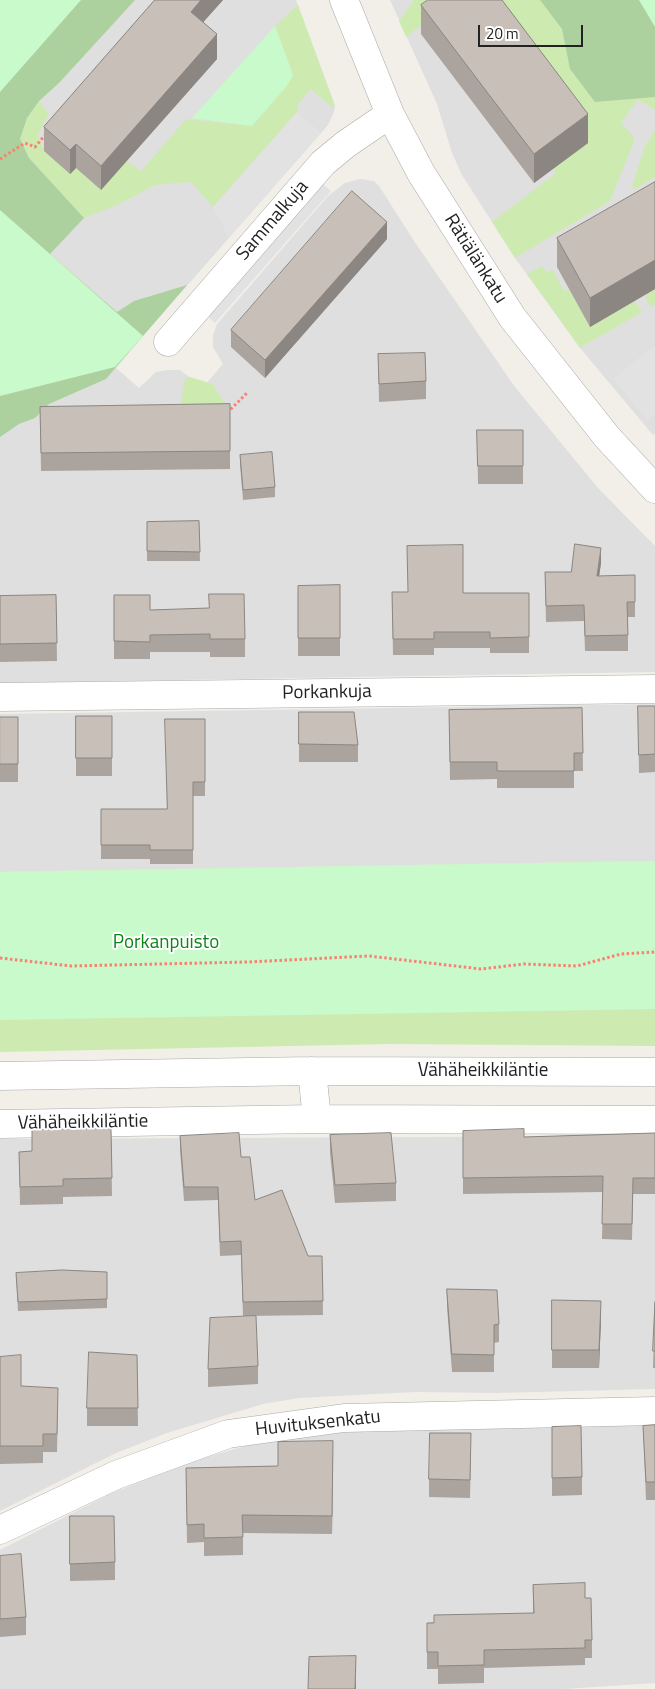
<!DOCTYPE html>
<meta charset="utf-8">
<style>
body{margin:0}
#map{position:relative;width:655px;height:1689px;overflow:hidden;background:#f2efe9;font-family:"Titillium Web",sans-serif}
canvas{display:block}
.scale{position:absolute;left:478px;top:25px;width:105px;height:22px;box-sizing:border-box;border:2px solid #222;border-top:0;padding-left:6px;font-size:15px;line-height:18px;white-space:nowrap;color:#222;-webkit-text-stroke:4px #fff;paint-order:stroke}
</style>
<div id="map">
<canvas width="655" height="1689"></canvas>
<div class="scale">20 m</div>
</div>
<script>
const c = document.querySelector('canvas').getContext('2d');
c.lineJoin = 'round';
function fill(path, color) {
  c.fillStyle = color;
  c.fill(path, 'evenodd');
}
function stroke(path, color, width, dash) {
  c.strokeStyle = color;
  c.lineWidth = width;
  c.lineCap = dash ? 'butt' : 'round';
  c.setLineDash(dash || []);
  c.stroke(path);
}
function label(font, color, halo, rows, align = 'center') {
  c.font = font + ' "Titillium Web",sans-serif';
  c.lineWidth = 4;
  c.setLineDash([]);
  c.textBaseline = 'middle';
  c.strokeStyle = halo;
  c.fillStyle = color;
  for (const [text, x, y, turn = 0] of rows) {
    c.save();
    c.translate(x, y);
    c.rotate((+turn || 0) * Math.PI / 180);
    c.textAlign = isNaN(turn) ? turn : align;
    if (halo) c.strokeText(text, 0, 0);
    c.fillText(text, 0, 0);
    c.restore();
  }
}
const residential = new Path2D(`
 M81,0H296L335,105L334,112L328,125L143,336L0,210V92Z
 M390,0H639L655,27V434L653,435L580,348L515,258L462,175L452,153L437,104Z
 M360,179L374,181L379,186L416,244L515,387L598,488L655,546V672L0,683V396L115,367L139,388L156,372L167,370H180L203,387L223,364L213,347V335L217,324L328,196L345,183Z
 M655,704V861L0,872V714Z
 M655,1136V1389L497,1393L415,1392L299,1398L263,1404L167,1433L116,1453L0,1511V1139Z
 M655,1422V1683L564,1689H0V1550L110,1494L147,1479L164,1469L267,1440L345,1430Z`);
const grass = new Path2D(`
 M414,0H475L436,14L406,37L399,21Z
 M481,0H540L562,29L570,69L636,98L655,97V110L638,99L621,123L634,137V141L610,201L515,258L492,222L556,173Z
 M298,5L332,98L334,109L311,89L298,104L297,112L213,207L191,182L155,185L117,205L84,218L29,158L20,139L27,118L39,101L49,114L38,134L44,151L70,174L76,168L101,190L127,161L141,171L186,119L252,126L293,75L275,26Z
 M655,130V177L634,190L632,186L645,146Z
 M542,266L547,272L553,270L564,291L569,289L590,326L635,301L642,312L580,348L527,274Z
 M655,289V304L650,307L645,295Z
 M190,377L213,384L224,402L221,405L180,407L185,379Z
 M655,861V1046L389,1044L0,1052V872Z`);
const forest = new Path2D(`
 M0,0H135L59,83L39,101L27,118L20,139L29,158L84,218L50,254L117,312L134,301L187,285L106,379L49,404L35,418L19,424L0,437Z
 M540,0H655V97L595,102L570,69L562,29Z`);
const park = new Path2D(`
 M0,0H81L0,92Z
 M639,0H655V27Z
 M275,26L293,75L287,86L252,126L192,118Z
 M0,210L143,336L115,367L0,396Z
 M655,861V1009L0,1020V872Z`);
const parking = new Path2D(`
 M297,112L321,133L229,238L213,207Z
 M320,182L331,191L215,323L205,314Z
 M655,345V414L647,421L613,379Z`);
const path = new Path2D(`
 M0,159L25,143L35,147L46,134
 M226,410H230L248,392
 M0,958L71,966L247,962L369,956L481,969L524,964L577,966L621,954L655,952`);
const minor = new Path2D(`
 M344,0L390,114L421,173L490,282L512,317L607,437L655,489
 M168,342L323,163L346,144L390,114
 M0,697L655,689
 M312,1071L317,1119
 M0,1076L312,1071L655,1072
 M0,1124L317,1119L655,1120
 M0,1530L116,1475L228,1434L344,1418L655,1411`);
const wall = new Path2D(`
 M155,0H223L203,22L217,59L101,190L76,168L70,174L44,151V127Z
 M421,5L588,143L534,183L421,34Z
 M655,182V289L590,327L557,267V238Z
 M387,239L265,378L231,347V330Z
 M378,354L426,381V399L379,402Z
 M230,404V469L41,471L40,407Z
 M477,430H523V484H478Z
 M240,455L275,487V497L243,500L240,464Z
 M199,521L200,561H147V522Z
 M601,563L599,576L635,602V617H628V651H585L584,621L546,622L545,572H571Z
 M340,585V656H298V586Z
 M392,592L463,593H529V653H490V648H434V655H393Z
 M56,595L57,661L0,662V596Z
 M114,595L150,610L245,639V657H210V652H150V659H114Z
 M638,706H655V772L639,773Z
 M582,708L583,771H574V788H497V779L450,780L449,710Z
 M299,712L358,745V762H299Z
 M76,716H112V776H76Z
 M0,717L18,764V782H0Z
 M205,719V796H193V864H150V859H101V809H167Z
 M111,1129L112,1196L63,1197V1204L20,1205L19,1152L32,1151Z
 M463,1131L524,1137L655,1133V1194H633L632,1240L602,1239L603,1192L463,1194Z
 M330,1135L396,1183V1201L335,1203L330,1153Z
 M180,1136L241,1157L255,1200L308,1256H322L323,1315L243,1316L241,1255L220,1256L218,1200L184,1201L180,1150Z
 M107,1272V1308L18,1311L16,1273Z
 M447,1289L499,1324V1342L494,1343V1372H452L447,1307Z
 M552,1300L601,1319L599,1368H552Z
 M655,1302V1368H653Z
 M137,1355L138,1426H87V1408Z
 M0,1357L21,1386L58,1406L57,1452H43V1463L0,1464Z
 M258,1366V1384L208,1387V1369Z
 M655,1425V1500H646L643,1426Z
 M552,1427L582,1477V1495L552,1496Z
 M471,1451L470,1498L429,1497V1479Z
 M333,1459L332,1534L243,1533V1555L204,1556V1542L187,1543L186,1468L278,1466Z
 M70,1516L115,1562V1580L70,1581Z
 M0,1556L26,1617V1635L0,1637Z
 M533,1585L585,1598L592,1640V1658H585V1665L484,1668V1683L438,1684V1669H427V1623L533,1613Z`);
const shadedWall = new Path2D(`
 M201,0H223L191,36V12Z
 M217,34V59L101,190V166Z
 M588,114V143L534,183V154Z
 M76,144V168L70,174V150Z
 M387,222V239L265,378V360Z
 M655,260V289L590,327V298Z
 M601,548V563L597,591V576Z
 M601,1301V1319L599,1368V1350Z
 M333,1441V1459L332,1534V1516Z
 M356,1656V1689H355Z`);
const building = new Path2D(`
 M155,0H201L191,12L217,34L101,166L76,144L70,150L44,127Z
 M428,0H502L588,114L534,154L421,5Z
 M655,182V260L590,298L557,238Z
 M352,191L387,222L265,360L231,330Z
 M425,353L426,381L379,384L378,354Z
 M230,404V451L41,453L40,407Z
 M477,430H523V466H478Z
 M272,452L275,487L243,490L240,455Z
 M199,521L200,552L147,551V522Z
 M575,544L601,548L597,576L635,575V602H627L628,635L585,636L584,605L546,606L545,572H571Z
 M463,545V593H529V637L490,638V632H434V639H393L392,592H408L407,546Z
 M340,585V638H298V586Z
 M209,594H244L245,639H210V634L150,635V642L114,641V595H150V610L209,608Z
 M56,595L57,643L0,644V596Z
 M638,706H655V754L639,755Z
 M582,708L583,753H574V771H497V762H450L449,710Z
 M299,712H354L358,745L299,744Z
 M76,716H112V758H76Z
 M0,717H18V764H0Z
 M165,719H205V782H193V850H150V845H101V809H167Z
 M111,1129L112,1178L63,1179V1186L20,1187L19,1152L32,1151V1130Z
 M524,1129V1137L655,1133V1178H633L632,1224H602L603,1176L463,1178V1131Z
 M239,1133L241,1157H250L255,1200L282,1190L308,1256H322L323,1301L243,1302L241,1241L220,1242L218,1187H184L180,1136Z
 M391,1133L396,1183L335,1185L330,1135Z
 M62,1270L107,1272V1299L18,1302L16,1273Z
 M447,1289L497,1290L499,1324L494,1325V1355L452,1354Z
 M552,1300L601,1301L599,1350H552Z
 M655,1302V1351H653Z
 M256,1316L258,1366L208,1369L210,1318Z
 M89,1352L137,1355L138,1408H87Z
 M21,1355V1386L58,1388L57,1434H43V1446H0V1357Z
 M655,1425V1482H646L643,1426Z
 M581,1426L582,1477L552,1478V1427Z
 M430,1433H471L470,1480L429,1479Z
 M333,1441L332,1516L242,1515L243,1537L204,1538V1524L187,1525L186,1468L278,1466V1442Z
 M70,1516H114L115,1562L70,1564Z
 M21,1554L26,1617L0,1619V1556Z
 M585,1583V1598H591L592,1640H585V1648L484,1650V1665L438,1666V1652H427V1623H434V1615L534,1613L533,1585Z
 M356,1656L355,1689H308L309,1657Z`);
const streetNames = [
 ["Sammalkuja",273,221,-49],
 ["Rätiälänkatu",475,259,58],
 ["Porkankuja",327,693,-1],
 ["Vähäheikkiläntie",483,1071],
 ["Vähäheikkiläntie",83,1123,-1],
 ["Huvituksenkatu",318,1424,-6]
];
const parkNames = [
 ["Porkanpuisto",166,943]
];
fill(residential, '#e0dfdf');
fill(grass, '#cdebb0');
fill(forest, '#add19e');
fill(park, '#c8facc');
fill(parking, '#e2e2e2');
stroke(minor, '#a9a9a9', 29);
stroke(path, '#fa8072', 3, [2.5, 2.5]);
stroke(minor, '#fff', 28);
fill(wall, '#aba49e');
fill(shadedWall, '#8b8681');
fill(building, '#c7bfb8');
stroke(building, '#8b8681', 1);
label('19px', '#222', '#fff', streetNames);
label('19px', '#0c8416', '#fff', parkNames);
</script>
